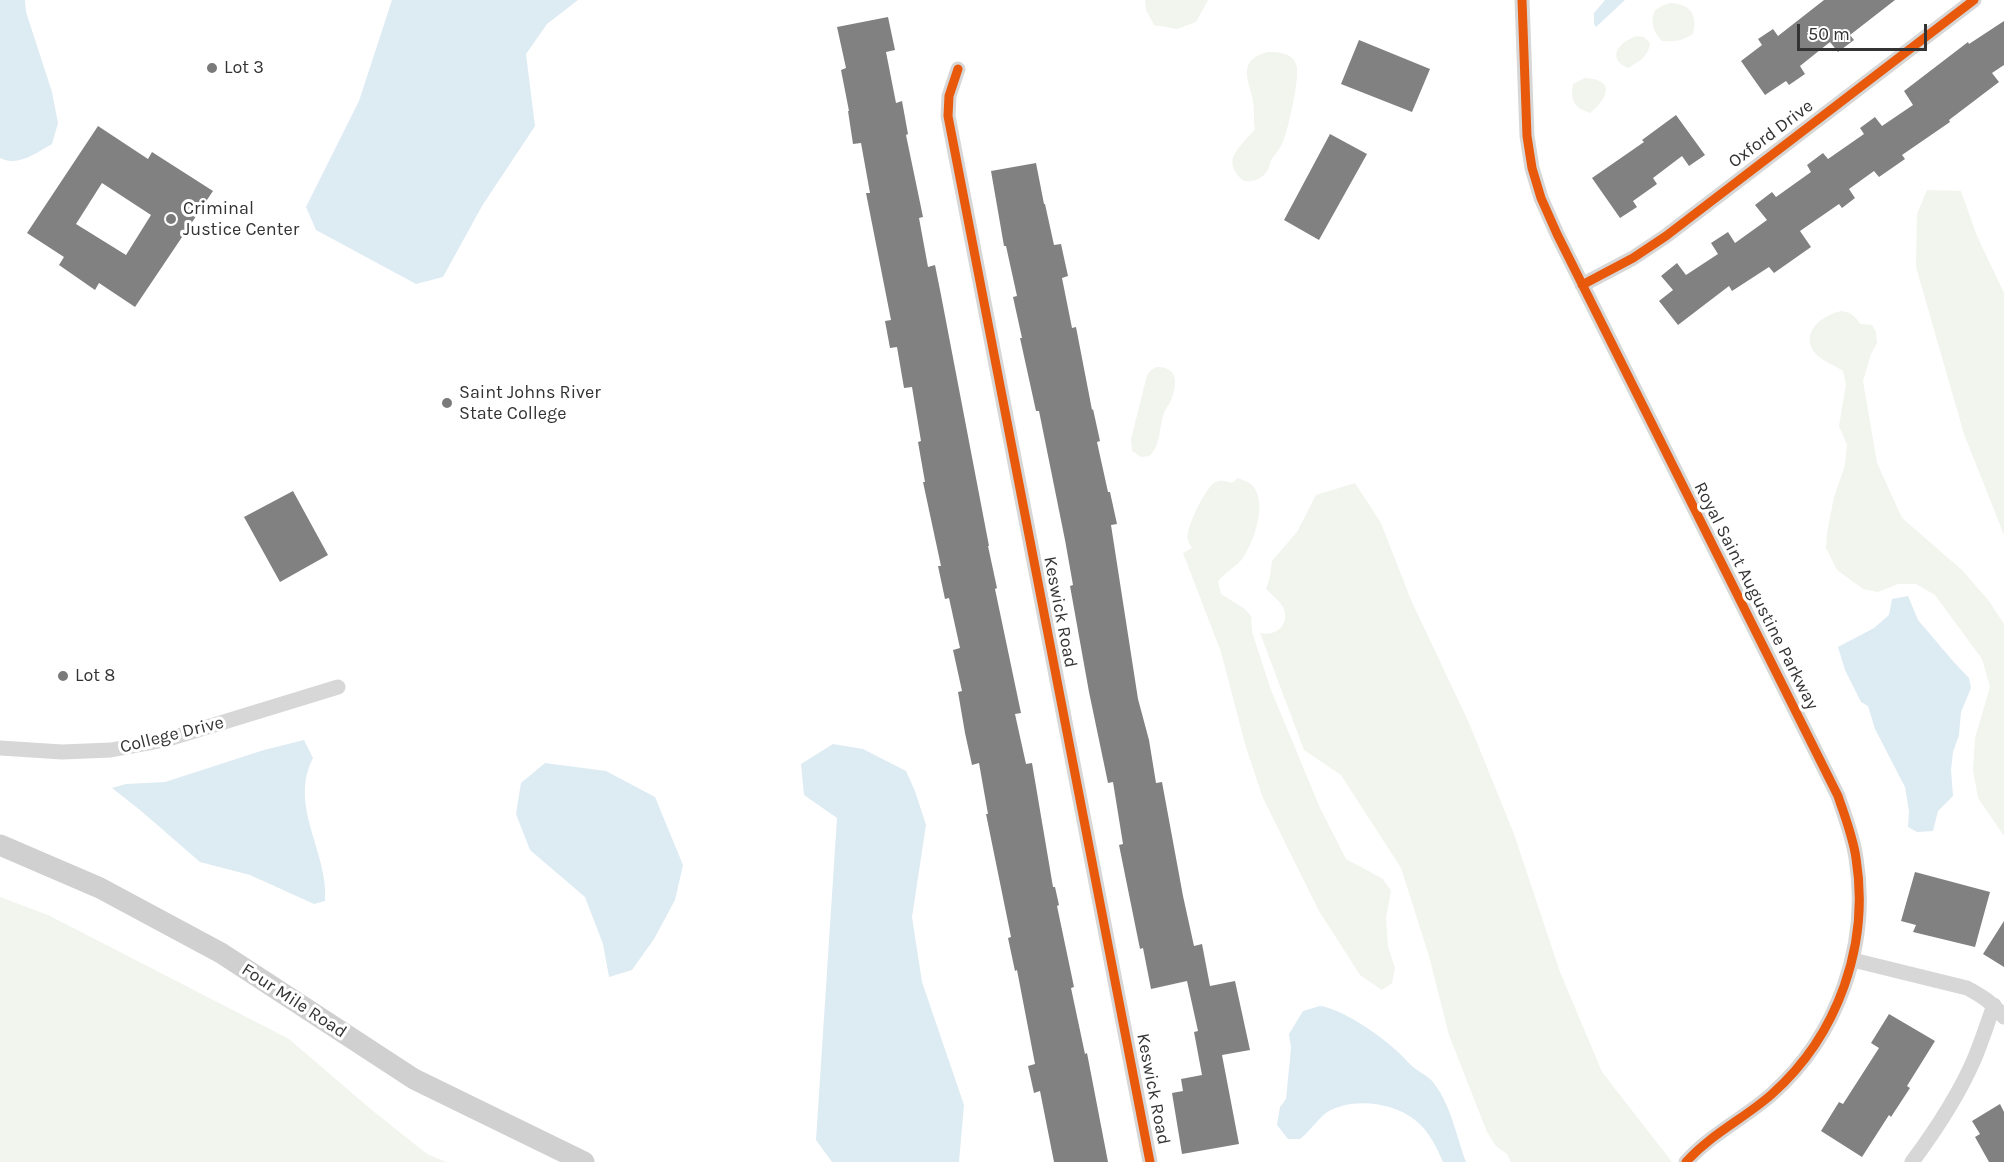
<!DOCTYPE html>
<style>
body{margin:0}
#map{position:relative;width:2004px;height:1162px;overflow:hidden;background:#fff;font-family:Karla,sans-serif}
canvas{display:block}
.scale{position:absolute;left:1797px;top:24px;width:130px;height:27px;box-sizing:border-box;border:3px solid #333;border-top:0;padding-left:8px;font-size:18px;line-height:21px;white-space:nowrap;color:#333;-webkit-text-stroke:4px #fff;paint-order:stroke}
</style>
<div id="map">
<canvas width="2004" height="1162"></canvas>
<div class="scale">50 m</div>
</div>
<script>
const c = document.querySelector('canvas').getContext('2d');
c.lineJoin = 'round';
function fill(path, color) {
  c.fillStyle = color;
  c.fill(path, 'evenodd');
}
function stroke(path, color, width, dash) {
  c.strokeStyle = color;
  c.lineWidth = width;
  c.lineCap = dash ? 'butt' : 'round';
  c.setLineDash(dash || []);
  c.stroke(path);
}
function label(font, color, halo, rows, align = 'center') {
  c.font = font + ' Karla,sans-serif';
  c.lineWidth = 6;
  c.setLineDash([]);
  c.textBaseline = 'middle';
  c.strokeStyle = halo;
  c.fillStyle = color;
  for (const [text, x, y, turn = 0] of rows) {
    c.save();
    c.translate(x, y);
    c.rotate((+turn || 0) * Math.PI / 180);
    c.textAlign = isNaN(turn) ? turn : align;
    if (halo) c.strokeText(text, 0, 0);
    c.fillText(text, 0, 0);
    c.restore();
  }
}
const green = new Path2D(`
 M1145,0H1208L1196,22L1177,29L1154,25L1146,10Z
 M1670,3C1690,4 1698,14 1693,34C1682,41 1674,42 1662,41C1653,31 1650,23 1655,10L1662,6Z
 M1637,36L1644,37L1650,43C1648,57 1640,61 1628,68C1605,58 1620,41 1637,36Z
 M1268,52C1279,52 1292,53 1296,64C1301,74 1288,130 1283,142C1280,148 1277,152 1273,157C1269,162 1270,169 1265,174C1259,180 1252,182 1244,181C1218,160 1242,146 1255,129C1253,119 1255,107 1252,96C1246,75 1240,59 1268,52Z
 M1585,78C1616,79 1608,99 1590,113C1574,108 1570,100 1573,84Z
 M1927,190L1961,191L1977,236L2004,293V535L1964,434L1916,267L1917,214Z
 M1841,311C1851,313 1855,315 1860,324L1872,325L1876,332L1877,343L1871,354L1863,381L1877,463L1902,518L1962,570L1989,601L2004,624V836L1978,798L1973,770L1975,738L1990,687L1982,659L1935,595L1916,584H1898L1878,592L1863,589L1837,570L1826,548L1827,533L1834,497L1845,465L1847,445L1839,426L1846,384L1843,371C1834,365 1822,361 1815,353C1799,333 1822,315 1841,311Z
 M1156,367C1178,366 1178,384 1171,400C1169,405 1166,408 1164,413C1159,426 1161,447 1149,456L1141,457L1132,451L1131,439L1147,375L1151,370Z
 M1238,478C1242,480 1248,482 1251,484C1269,500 1254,543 1242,559C1235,568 1224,572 1218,582L1221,594L1245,609L1251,616L1252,632L1271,690L1320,808L1346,859L1383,879L1391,891L1386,917L1388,947L1395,968L1392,983L1382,990L1360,975L1319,911L1263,798L1245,744L1221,652L1183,553L1192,548C1190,545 1188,542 1188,539C1185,529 1205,489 1214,483C1221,479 1226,481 1232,483Z
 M1355,483L1381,523L1411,600L1469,723L1514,834L1560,972L1602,1072L1672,1162H1511L1507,1154L1496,1146L1487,1132L1449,1035L1429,956L1401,868L1341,775L1304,750L1260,633C1276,637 1291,624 1283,607C1279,600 1272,595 1266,589L1270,577L1272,561L1297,532L1316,495Z
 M0,897L48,915L289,1039L373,1111L427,1154L446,1162H0Z`);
const water = new Path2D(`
 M0,0H25L26,12L52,92L58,123L52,144C36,153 18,167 0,158Z
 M392,0H578L547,24L526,54L535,126L482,206L443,277L416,284L316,230L306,207L359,101Z
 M1605,0H1625L1596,27L1594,24V13Z
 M1908,596L1918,620L1952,660L1969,678L1971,688L1961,712L1959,735L1953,752L1951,770L1953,796L1938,811L1933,831L1917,832L1908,827L1909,811L1905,787L1875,729L1868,706L1861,702L1845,670L1838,647L1874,628L1889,615L1892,599Z
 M304,740L313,758C288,807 329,852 325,901L314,904L250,875L200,862L140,810L112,788L126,784L165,782L264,750Z
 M833,744L863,749L906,771L915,791L926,825L912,917L922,982L964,1105L959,1162H832L816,1140L837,818L804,795L801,764Z
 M545,763L606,771L655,797L683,865L675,900L654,939L632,970L609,977L603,944L585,897L530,850L516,814L521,783Z
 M1320,1006C1343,1009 1381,1036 1398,1052C1403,1056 1406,1061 1411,1065C1417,1071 1427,1075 1433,1082C1451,1105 1456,1135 1466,1162H1443C1436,1146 1429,1131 1415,1120C1392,1102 1351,1097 1326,1113C1317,1120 1309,1132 1300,1139H1288L1277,1125L1280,1107L1286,1099L1291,1048L1289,1034L1303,1011Z`);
const building = new Path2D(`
 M1824,0H1895L1850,35L1854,40L1838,52L1830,42L1800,66L1805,74L1789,85L1786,81L1765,95L1741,61L1762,45L1758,39L1773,29L1778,36Z
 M888,17L895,50L886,52L896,103L902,101L908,134L906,135L923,217L919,218L928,267L935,265L941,295L989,546H988L997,588L995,589L1021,713L1015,714L1026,764L1032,763L1053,887H1055L1059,905L1057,906L1074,987L1071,988L1085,1054L1087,1053L1108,1162H1054L1040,1091L1034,1093L1028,1066L1035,1064L1017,970L1015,971L1008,938L1011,937L986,814H988L979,763L972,765L965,733L958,692L962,691L953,650L960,648L949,598L945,599L938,566H941L923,482H925L918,442L921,441L912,387L904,388L897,347L890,348L885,321L891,320L866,193H870L861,143L853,144L848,111H849L841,70L846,68L837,27Z
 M2004,21V65L1992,73L1999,82L1949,120L1950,122L1902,155L1905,159L1879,177L1874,171L1849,189L1855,198L1842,208L1839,204L1800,231L1811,247L1774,273L1769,267L1732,291L1729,286L1678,325L1659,301L1673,290L1661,276L1677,263L1686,275L1718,254L1711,243L1728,232L1735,243L1767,220L1755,205L1772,192L1776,197L1811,172L1807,165L1823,153L1828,159L1864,134L1860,128L1875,117L1882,126L1913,105L1904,91L1968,42L1969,44Z
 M1359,40L1430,69L1412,112L1341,84Z
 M1676,115L1705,155L1689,166L1682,156L1653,178L1657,184L1633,201L1637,207L1620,218L1592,178L1644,142L1642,140Z
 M98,126L148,159L152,152L213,191L135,307L99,283L95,290L59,265L64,257L27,233ZM102,183L151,215L126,255L76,224Z
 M1330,134L1367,154L1319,240L1284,220Z
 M1036,163L1044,204H1045L1054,245L1061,244L1068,276L1062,278L1072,328L1076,327L1092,410L1093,409L1100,441L1097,442L1108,492H1110L1117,524L1111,525L1138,699L1149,740L1156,783L1162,782L1183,896L1194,946L1202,944L1210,986L1235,981L1250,1050L1222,1055L1239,1144L1182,1154L1172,1093L1183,1091L1181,1079L1202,1075L1194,1032L1198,1031L1187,981L1151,989L1143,948L1140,949L1119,845L1123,844L1113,782L1108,783L1089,692L1070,586L1073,585L1065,540L1039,411H1036L1020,338H1022L1013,297L1017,296L1006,246H1004L991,171Z
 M293,491L328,555L280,582L244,517Z
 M1915,872L1990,892L1975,947L1913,932L1916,925L1901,921Z
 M2004,921V967L1983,954Z
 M1889,1014L1935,1041L1907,1086L1910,1088L1891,1117L1889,1115L1862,1157L1821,1131L1839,1102L1843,1104L1879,1048L1871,1043Z
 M2000,1104L2004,1112V1162H1989L1975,1137L1980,1134L1972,1121Z`);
const street = new Path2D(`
 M1522,0L1527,136L1532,168L1541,198L1557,234L1838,796C1845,817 1853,837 1856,858C1870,945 1838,1035 1772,1094C1745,1118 1711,1134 1686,1162
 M958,69L949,96L948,116L1150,1162
 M1582,285L1633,258L1666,236L1974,0
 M0,748L62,752L111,750L165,740L338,687
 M1853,960L1967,988C1982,996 1993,1003 2004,1017
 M1912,1162C1935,1131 1957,1098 1973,1062C1981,1044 1987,1024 1994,1005`);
const secondary = new Path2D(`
 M0,845L100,888L221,953L414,1079L584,1162`);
const cycleway = new Path2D(`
 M1522,0L1527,136L1532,168L1541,198L1557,234L1838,796C1845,817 1853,837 1856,858C1870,945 1838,1035 1772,1094C1745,1118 1711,1134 1686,1162
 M958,69L949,96L948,116L1150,1162
 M1582,285L1633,258L1666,236L1974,0`);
const markers = [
 [212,68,6,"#7a7a7a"],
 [171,219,6,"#7a7a7a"],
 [447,403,6,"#7a7a7a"],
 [63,676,6,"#7a7a7a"]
];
const poiNames = [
 ["Lot 3",224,68],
 ["Criminal",183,209],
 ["Justice Center",183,230],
 ["Saint Johns River",459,393],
 ["State College",459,414],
 ["Lot 8",75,676]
];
const streetNames = [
 ["Oxford Drive",1771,134,-37],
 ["Royal Saint Augustine Parkway",1756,596,63],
 ["Keswick Road",1060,612,79],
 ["College Drive",172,735,-14],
 ["Four Mile Road",294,1001,33],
 ["Keswick Road",1153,1089,79]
];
fill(green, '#f1f5ed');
fill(water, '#ddebf3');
fill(building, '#818181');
stroke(street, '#d7d7d7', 15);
stroke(secondary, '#d0d0d0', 21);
stroke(cycleway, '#e8590c', 9);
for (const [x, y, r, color] of markers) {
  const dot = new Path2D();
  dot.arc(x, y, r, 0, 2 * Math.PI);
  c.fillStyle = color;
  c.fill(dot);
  stroke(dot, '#fff', 2);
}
label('18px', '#333', '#fff', poiNames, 'left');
label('18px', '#333', '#fff', streetNames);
</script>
